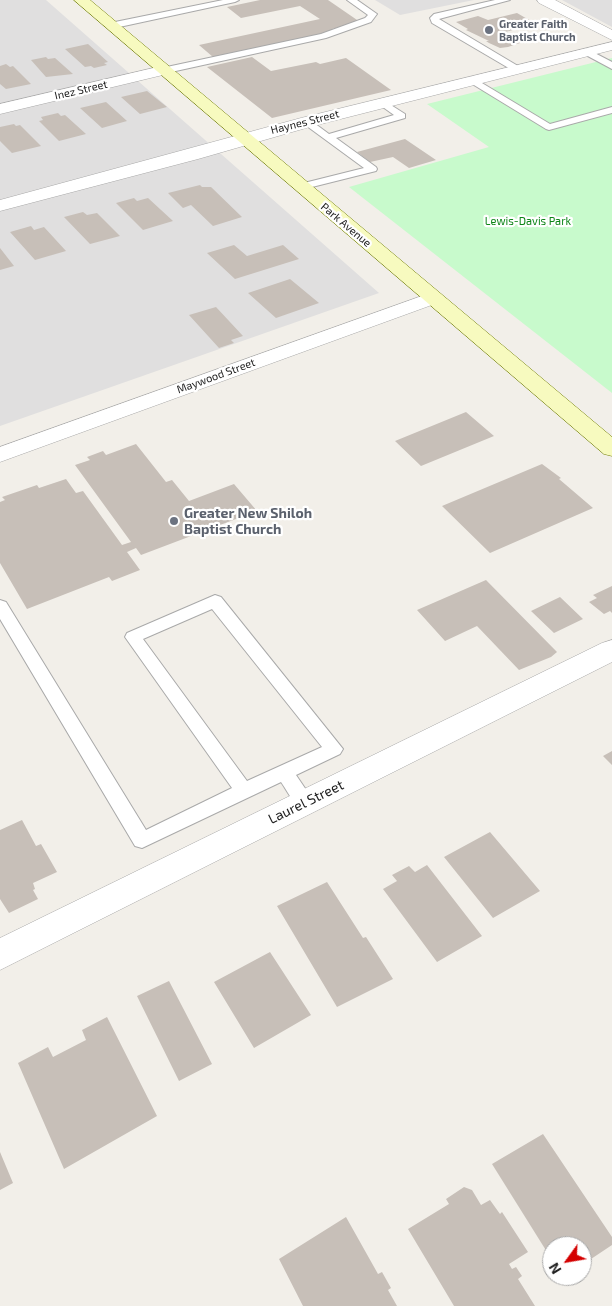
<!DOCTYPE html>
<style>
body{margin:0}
#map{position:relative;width:612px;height:1306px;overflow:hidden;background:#f2efe9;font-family:"Exo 2",sans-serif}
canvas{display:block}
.north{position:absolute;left:542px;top:1236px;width:50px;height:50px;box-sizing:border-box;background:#fff;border:1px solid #a7a7a7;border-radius:50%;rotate:238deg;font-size:14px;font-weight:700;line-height:20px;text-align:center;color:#222}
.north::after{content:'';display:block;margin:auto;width:18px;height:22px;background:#d40000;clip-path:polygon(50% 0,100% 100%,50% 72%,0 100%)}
</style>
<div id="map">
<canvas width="612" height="1306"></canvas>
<div class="north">N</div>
</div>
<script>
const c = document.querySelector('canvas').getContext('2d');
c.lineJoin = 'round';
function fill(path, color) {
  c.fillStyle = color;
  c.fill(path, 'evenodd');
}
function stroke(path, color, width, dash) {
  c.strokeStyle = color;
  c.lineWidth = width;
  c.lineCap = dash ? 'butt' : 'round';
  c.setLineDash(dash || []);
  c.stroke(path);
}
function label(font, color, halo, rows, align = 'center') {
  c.font = font + ' "Exo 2",sans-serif';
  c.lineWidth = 4.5;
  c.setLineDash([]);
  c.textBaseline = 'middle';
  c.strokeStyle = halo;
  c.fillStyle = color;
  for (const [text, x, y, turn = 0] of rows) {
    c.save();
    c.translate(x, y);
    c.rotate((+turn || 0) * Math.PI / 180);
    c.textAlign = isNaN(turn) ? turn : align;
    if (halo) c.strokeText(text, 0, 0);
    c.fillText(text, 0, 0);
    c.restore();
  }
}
const residential = new Path2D(`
 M0,0H46L379,293L0,426Z
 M375,0H474L400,15Z
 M562,0H612V27Z`);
const park = new Path2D(`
 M612,58V393L349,187L489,147L427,104Z`);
const building = new Path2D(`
 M260,0H328L360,22L332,29L334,31L213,57L199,45L320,19L300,6L241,18L227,7Z
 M517,13L536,24L505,32L523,42L508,47L500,48L489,43L486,41H489L466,30L468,29L456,22L478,16L488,20Z
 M88,44L108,62L104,63L107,65L94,68L91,66L85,67L65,49Z
 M46,57L48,59L55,58L73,74L46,77L31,60Z
 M252,57L271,71L316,62L320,64L346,58L391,90L272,118L207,67Z
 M6,64L10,67L13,66L31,84L6,89L0,84V66Z
 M147,91L167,107L140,114L121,97Z
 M106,102L127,121L102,128L80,108Z
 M58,113L61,116L65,115L86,134L59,141L39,121L43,120L41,117Z
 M14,124L16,126L20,125L41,146L12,153L0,141V127Z
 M405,139L436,160L409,168L393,157L370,162L357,152Z
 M200,185L202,187H211L242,217L213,226L191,205L183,208L168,193Z
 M134,198L137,201L148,198L173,221L143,230L116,203Z
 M83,212L87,215L97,213L120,236L90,244L64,217Z
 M31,226L34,230L44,227L66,251L35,260L10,232Z
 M234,245L247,256L283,245L299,259L235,279L207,253Z
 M0,248L14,266L0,270Z
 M290,279L319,303L276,318L248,293Z
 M216,307L243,336L231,340L234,343L219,348L189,315Z
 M466,412L494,436L421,466L395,441Z
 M136,444L166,482L172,480L189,501L234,484L257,511L141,555L136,548L127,552L140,570L112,581L109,577L27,609L0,563V502L5,500L2,497L37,485L39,488L66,479L76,493L83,491L122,545L131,542L75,465L90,460L87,457L103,451L106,455Z
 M542,464L561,478L559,479L593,508L490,553L442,506Z
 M486,580L557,652L551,657L519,670L477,626L445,641L417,610Z
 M612,586V613L610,611L604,614L589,602L597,598L593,595Z
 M560,597L583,619L554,633L531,611Z
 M612,751V765L603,756Z
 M22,820L36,846L41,844L57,872L33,883L35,889L33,890L38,899L9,913L0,899V830Z
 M490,832L540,891L493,918L444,857Z
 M427,865L482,936L437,962L383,889L397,881L392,875L409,866L415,872Z
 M327,882L363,938L366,937L393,979L337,1007L277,906Z
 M270,952L311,1015L254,1048L214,982Z
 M169,981L212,1064L179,1081L137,996Z
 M107,1017L157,1116L64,1169L18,1063L48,1047L53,1057L86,1040L82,1030Z
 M543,1134L612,1237V1245L582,1265V1246H552V1260L492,1164Z
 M0,1152L13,1183L0,1190Z
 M464,1187L472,1190L481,1205L490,1200L500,1214L502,1212L528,1252L509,1264L512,1269L516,1267L522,1276L518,1279L535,1306H454L408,1229L449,1204L446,1199Z
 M346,1217L378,1274L382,1272L391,1288L388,1290L397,1306H303L279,1259Z`);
const service = new Path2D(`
 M223,0H239L235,2L110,29L106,26L110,23Z
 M347,0H357L377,14L371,22L326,38L162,74L157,71L162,68L321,34L365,18L368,15Z
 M495,0H510L439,19L518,66V70H512L432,23L430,18L434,14Z
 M587,49L612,62V69L584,54L583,52Z
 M472,77L550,124L612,107V113L549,130L546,129L469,82V78Z
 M383,100L405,114V118L336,138L376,167L377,169L376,171L300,190L296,189L295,187L296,185L364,168L304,124V120H310L329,134L394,115L380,105L378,103Z
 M215,595L221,597L343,749L340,754L296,775L315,803L312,808C297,814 289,793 281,782L142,848L135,846L0,619V600L6,602L146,830L232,788L125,637L127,633ZM212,609L322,747L247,781L143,639Z`);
const minor = new Path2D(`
 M537,0H555L612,30V40L539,3Z
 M612,42V50L313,126L198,159L0,211V200L301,118Z
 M162,66L167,68L170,71L167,74L0,114V104Z
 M433,292L440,294L443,298L440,302L0,462V447Z
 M612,640V662L0,970V938L602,643Z`);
const secondary = new Path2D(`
 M74,0H90L612,437V456L604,454Z`);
const markers = [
 [489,30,5,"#6b7280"],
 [174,521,5,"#6b7280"]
];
const farWorshipnames = [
 ["Greater Faith",499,24],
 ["Baptist Church",499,37]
];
const farStreetnames = [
 ["Inez Street",81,90,-13],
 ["Haynes Street",305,122,-14],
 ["Park Avenue",346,225,40],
 ["Maywood Street",216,376,-20]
];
const farParknames = [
 ["Lewis-Davis Park",528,221]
];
const worshipNames = [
 ["Greater New Shiloh",184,513],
 ["Baptist Church",184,529]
];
const streetNames = [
 ["Laurel Street",306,802,-26]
];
fill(residential, '#e0dfdf');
fill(park, '#c8facc');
fill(building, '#c7bfb8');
stroke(service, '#a9a9a9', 2);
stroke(minor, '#a9a9a9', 1);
stroke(secondary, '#707d05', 1);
fill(service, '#fff');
fill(minor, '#fff');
fill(secondary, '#f7fabf');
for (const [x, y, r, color] of markers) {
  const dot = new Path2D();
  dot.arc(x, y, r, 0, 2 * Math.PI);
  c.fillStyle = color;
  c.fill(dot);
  stroke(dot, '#fff', 2);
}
label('bold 11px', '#5b616d', '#fff', farWorshipnames, 'left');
label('11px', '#222', '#fff', farStreetnames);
label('11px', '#0c8416', '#fff', farParknames);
label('bold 14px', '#5b616d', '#fff', worshipNames, 'left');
label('14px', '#222', '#fff', streetNames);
</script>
